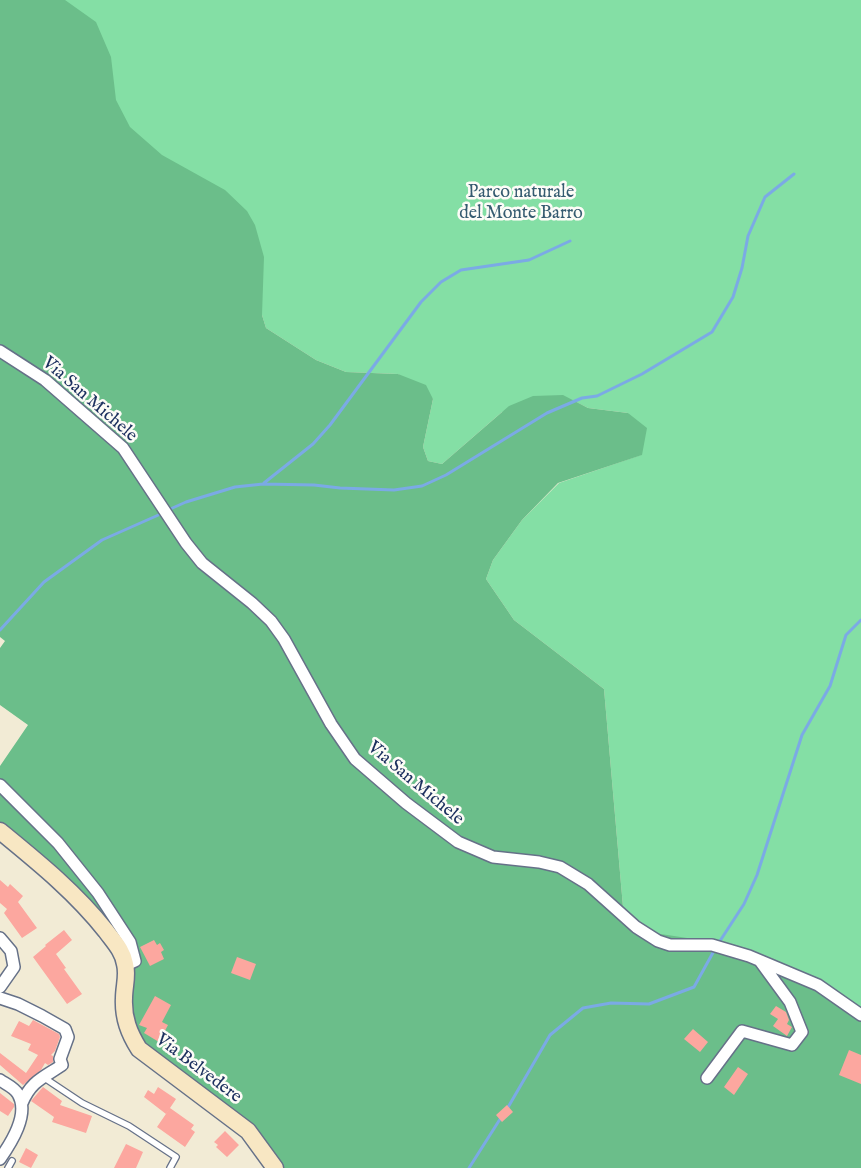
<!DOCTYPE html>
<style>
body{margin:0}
canvas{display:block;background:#f2ebd5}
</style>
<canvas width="861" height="1168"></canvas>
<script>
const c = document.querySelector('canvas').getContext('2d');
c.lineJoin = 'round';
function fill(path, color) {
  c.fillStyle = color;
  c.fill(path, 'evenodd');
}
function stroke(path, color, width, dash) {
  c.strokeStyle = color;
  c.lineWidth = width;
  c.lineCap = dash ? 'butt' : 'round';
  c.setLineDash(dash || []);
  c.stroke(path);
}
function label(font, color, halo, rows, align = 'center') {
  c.font = font + ' "IM FELL English",serif';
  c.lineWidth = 5;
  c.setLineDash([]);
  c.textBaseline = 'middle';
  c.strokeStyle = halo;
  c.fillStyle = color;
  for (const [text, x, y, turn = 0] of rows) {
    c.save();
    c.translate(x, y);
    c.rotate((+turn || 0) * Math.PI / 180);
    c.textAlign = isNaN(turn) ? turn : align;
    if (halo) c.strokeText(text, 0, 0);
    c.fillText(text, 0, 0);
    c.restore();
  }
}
const green = new Path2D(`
 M22,0H861V1009L654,933L623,907L604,689L514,620L486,579L493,560L522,520L559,483L641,455L628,413L588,408L574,401L502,412L442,464L428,461L423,447L433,399L398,374L346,372L316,360L266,328L262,315Z`);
const forest = new Path2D(`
 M0,0H65L96,22L111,57L116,100L130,127L162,155L225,190L247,211L255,225L264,257L262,315L266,328L316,360L346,372L398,374L426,385L433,399L423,447L428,461L442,464L509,406L533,396L563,395L588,408L628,413L647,428L642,455L558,483L522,520L493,560L486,579L514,620L604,689L623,907L654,933L727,944L861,1009V1168H277L236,1129L127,1037L120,966L104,932L0,834V766L28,725L0,705V648L5,641L0,637Z`);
const stream = new Path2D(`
 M264,483L313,444L330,425L421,302L441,282L461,270L529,260L570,241
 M168,510L186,502L235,487L263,484L314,485L340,488L394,490L422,486L446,475L547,413L582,398L597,396L642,374L712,332L733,297L742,268L748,236L765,197L794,174
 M0,630L44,582L102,540L163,513
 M718,944L744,904L757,875L802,735L830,686L846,635L861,620
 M507,1109L550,1035L583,1008L611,1003L649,1004L694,987L715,949
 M469,1168L502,1116`);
const building = new Path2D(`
 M0,880L8,887L10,884L23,896L18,902L37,928L22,938L4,913L7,909L0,903Z
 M64,930L72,940L56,954L66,968L64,969L82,994L67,1004L33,957L46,946L45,945Z
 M154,940L157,945L160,943L164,950L161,952L164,959L150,966L140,947Z
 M237,957L256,964L250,980L231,973Z
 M155,996L171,1005L162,1022L168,1025L159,1042L144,1033L147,1028L139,1025Z
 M776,1006L786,1012L789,1020L787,1024L792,1027L787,1036L773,1026L778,1019L770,1014Z
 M33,1020L59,1034L60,1037L55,1051L51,1055L53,1056V1062L48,1065L45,1063L41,1070L23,1085L0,1065V1053L26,1073L38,1055L28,1050L31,1044L11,1036L19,1021L29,1026Z
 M693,1029L708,1042L700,1052L684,1039Z
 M849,1050L861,1055V1084L839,1075Z
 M738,1067L748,1074L734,1095L724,1087Z
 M43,1087L62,1101L60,1105L92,1116L86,1133L52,1122L54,1117L31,1101Z
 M158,1087L176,1099L166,1114L144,1097L148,1090L154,1094Z
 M0,1093L14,1104V1107L8,1116L0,1111Z
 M507,1105L513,1112L502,1122L496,1115Z
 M170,1108L194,1125L191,1129L195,1132L185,1147L157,1127Z
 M225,1131L239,1145L227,1157L216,1147L218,1145L214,1142Z
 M126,1144L143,1152L136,1168H114Z
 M26,1148L38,1155L31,1168L19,1162Z`);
const service = new Path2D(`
 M43,1077L82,1103L129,1126L176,1157L170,1168
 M8,1168L12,1161`);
const minor = new Path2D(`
 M0,351L45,380L123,448L186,543L202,563L252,603L271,621L284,639L331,724L355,759L406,803L458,842L493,857L539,862L560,867L588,884L636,927L658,941L670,945H712L749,956L818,985L861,1015
 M0,785L58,843L98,893L130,942L135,961L126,965
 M0,938L11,951L14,967L0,987
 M0,998L18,1004L42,1016L65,1029L68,1037L60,1059L62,1065C43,1078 31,1081 22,1103
 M707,1078L742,1031L792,1045L802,1032L790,1002L760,961
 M0,1080C6,1084 15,1088 18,1094C30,1114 11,1143 0,1159`);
const secondary = new Path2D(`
 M0,831C39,863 75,892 106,931C114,942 123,951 125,964C128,975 124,987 124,998C123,1018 129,1033 139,1049L248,1131L275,1168`);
const parkNames = [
 ["Parco naturale",521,193],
 ["del Monte Barro",521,214]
];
const streetNames = [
 ["Via San Michele",89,400,41],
 ["Via San Michele",415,784,40],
 ["Via Belvedere",198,1069,37]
];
fill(green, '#84dfa5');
fill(forest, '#6bbe8a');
stroke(stream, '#7baae5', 3);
fill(building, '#fca79f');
stroke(service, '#667188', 8);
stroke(minor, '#667188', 14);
stroke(secondary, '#667188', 19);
stroke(service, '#fff', 5.5);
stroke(minor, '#fff', 11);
stroke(secondary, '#f8e7c3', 16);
label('18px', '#355b70', '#fdfcf7', parkNames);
label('18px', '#1b2f5e', '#fdfcf7', streetNames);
</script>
